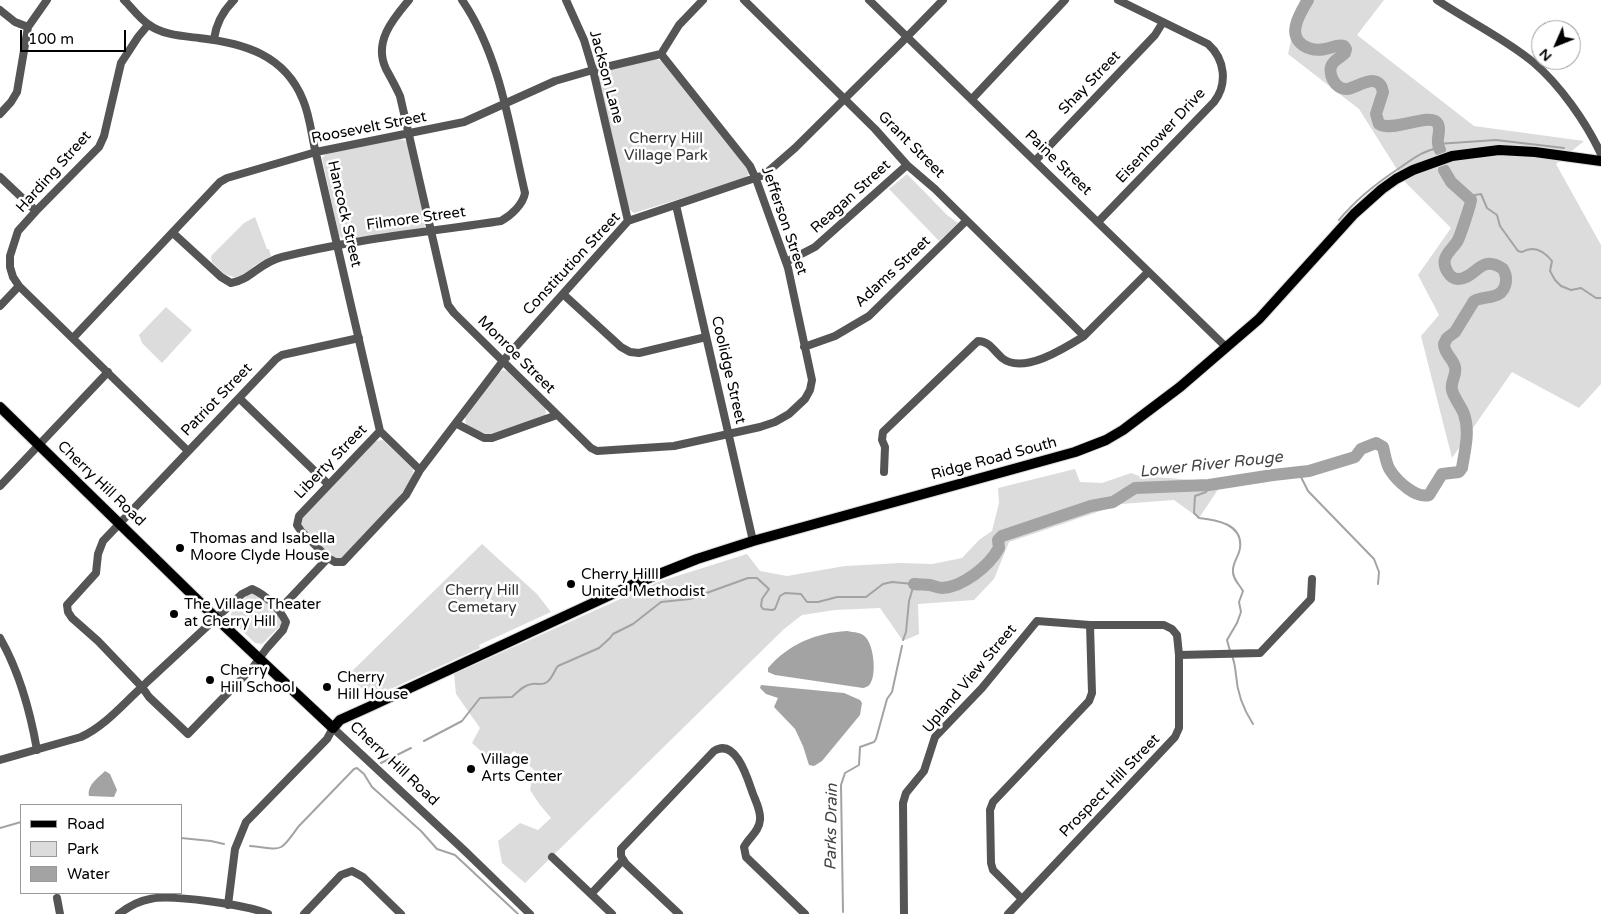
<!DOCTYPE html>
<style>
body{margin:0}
#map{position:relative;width:1601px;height:914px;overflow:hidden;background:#fff;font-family:"Varela Round",sans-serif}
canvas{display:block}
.legend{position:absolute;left:20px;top:804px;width:162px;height:90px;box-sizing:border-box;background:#fff;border:1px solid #999;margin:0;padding:6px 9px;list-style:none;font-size:15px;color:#000}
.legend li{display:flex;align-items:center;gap:10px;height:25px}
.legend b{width:25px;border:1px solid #999}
.north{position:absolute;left:1531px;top:20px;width:50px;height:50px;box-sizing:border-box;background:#fff;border:1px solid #999;border-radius:50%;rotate:226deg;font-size:14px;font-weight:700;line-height:20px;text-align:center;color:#000}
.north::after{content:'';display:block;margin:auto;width:18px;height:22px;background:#000;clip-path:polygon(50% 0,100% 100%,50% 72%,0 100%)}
.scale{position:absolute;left:20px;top:30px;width:106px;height:22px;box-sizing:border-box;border:2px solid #000;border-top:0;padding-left:6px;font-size:15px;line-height:18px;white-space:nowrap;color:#000;-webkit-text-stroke:4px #fff;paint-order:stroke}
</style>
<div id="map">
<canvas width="1601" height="914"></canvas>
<ul class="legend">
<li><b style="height:6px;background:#000"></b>Road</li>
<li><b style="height:14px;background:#dcdcdc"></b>Park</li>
<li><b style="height:14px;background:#a3a3a3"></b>Water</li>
</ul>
<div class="north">N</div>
<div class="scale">100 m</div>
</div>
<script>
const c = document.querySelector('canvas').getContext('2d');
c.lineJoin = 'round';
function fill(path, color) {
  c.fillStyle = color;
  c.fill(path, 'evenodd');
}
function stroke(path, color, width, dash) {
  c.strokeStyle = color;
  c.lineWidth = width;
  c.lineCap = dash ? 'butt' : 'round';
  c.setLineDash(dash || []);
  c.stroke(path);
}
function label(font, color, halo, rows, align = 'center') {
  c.font = font + ' "Varela Round",sans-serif';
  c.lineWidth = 5;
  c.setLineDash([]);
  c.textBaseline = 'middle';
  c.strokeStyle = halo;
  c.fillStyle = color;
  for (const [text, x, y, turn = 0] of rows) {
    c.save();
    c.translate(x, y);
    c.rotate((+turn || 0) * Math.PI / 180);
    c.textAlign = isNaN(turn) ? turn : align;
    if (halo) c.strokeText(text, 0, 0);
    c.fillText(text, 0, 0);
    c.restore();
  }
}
const green = new Path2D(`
 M1300,0H1384L1357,35L1474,126L1584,141L1556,164L1601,245V384L1579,408L1512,372L1452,458L1421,336L1439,315L1418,275L1451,228L1405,182L1359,109L1288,54Z
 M656,59L662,61L748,168L749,174L744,179L634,213L629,209L598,77L603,71Z
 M400,139L406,141L408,144L426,224L423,228L346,240L339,236L322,158L326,154Z
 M907,174L947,215L958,223L939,241L889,189Z
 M255,217L267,249H269L271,256L254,266L245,276L237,278L224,274L212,262L211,256L244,223Z
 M166,307L192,330L162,363L142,343L139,335Z
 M503,370L507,371L545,408L546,412L545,416L490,435H487L466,425L465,416L499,373Z
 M383,440L413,469C416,487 357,543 342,558L335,559L302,527L301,519L376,441Z
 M1075,469L1080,482L1102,483L1131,473L1139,476L1223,482L1199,518L1174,500L1121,504L1009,542L994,579L974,600L918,604L919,634L903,641L880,608L835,610L802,615L784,629L525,883L502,863L498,841L520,823L538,830L551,818L540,805L530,790L534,770L514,751L497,766L472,743L480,728L456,694L454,674L658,582L747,554L760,571L787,576L845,566L900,563L932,564L962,558L979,540L992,531L999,503L998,488Z
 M482,544L537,594L551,612L479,645L480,648L371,698L348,675Z
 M252,593H256L282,618L281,625L262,644L255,643L231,620V613L249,594Z`);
const water = new Path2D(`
 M847,631C851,632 859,632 863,635C874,641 877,675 870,684C868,687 866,687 863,688L775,675L768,672V668C789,644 815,633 847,631Z
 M761,685L844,693L860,700L862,703L860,715L822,761L814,766L809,765L803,746L795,729L774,707L778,698L766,694L760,688Z
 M105,771L110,774L117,790L114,797L89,796C87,785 98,778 105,771Z`);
const stream = new Path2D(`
 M1437,144L1496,140L1564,148
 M1469,196L1481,194L1487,208L1497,215L1500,226L1518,251L1522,252C1534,245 1544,251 1552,261L1550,271L1555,280L1561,286L1571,290L1581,288L1596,298H1601
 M1339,220C1357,198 1378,182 1401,167C1414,158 1424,150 1440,148
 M1299,473L1308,491L1374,559L1379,572L1378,584
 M1209,485V488L1206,492L1195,496L1194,513L1199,518C1217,520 1243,524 1240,548C1239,556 1233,562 1233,570C1232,578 1239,584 1243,591L1239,602L1241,612L1237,623L1227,640L1230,651
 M1232,656C1235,663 1235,668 1236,675C1237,692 1244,710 1253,724
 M424,741L462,721L480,698L512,697C518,692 523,685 532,684C537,683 542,686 547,682C553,678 554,670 558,666L599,648L610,638L613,634L633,624L661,602L690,599L748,578H757L769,589L762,599L761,606L763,609L772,610L775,609L780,596L785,593L801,594L807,602H818L837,597H866L883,584L892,582L914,584L909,601L906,632L903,640
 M381,763L411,748
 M0,828L21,822
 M181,838L211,841L224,844
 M250,846C283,849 279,854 298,827L354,769L357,768L364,774L372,787L421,831L437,849L455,855L518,914
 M843,912L841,785L845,773L859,765L860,747L874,742L876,739L887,699L892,692L902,646`);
const river = new Path2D(`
 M1308,0C1303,8 1298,16 1296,25C1291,44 1310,52 1325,49C1332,48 1337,44 1344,46L1346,49L1345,53C1341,57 1336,59 1333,63C1326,72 1335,90 1347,89C1357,88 1379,70 1383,92L1376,114L1379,124C1393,133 1431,111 1438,124C1441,130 1437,137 1438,143C1438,146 1439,148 1440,150
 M914,584C919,585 925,584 930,585C934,586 937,588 942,588C963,587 989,566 999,548L998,540L1002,536L1091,506L1113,502L1135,488L1209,485L1273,475L1309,471L1355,457L1361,449L1376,443L1383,447C1385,454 1386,464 1390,470C1397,481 1416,499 1429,495L1442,474L1459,472L1462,468C1465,449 1470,432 1464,414C1461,406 1454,398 1452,390C1450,381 1457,376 1455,367C1453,358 1444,354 1444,344L1447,338L1455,332L1474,301C1480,298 1487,298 1494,296C1506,293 1509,279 1503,269C1480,253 1476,279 1458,279C1449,279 1443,266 1445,259C1447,252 1455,246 1458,240C1460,236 1471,204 1471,200L1451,182L1444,170`);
const minor = new Path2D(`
 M124,0C132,8 139,18 148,24C162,35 182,36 199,38C244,43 285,55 303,100C309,114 311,130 314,145L380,431L420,470
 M409,0C393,19 373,42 386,69C391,78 396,87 400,96L448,305L454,313L591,448L597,451L674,446L760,427L775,422L789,414L805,399L810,390L812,380L788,268L756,179L750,166L661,54
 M566,0L584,40L593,70L628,221
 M744,0L875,129L907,165L935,189L1084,336C1065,348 1023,375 1002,358C994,351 989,341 978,341L883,432L882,440L885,447L884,472
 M869,0L1226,347
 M1437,0C1468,21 1504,38 1533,62C1560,85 1586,122 1601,154
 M0,10L15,22L28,27
 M148,25L138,37L121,63L104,136L99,147L36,211L18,231L10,256V267L13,277L19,286L188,451
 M214,39C216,24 223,11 234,0
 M972,99L1065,0
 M0,114L11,102L17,92L28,27L47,0
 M1035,161L1155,35L1163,22
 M0,177L36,211
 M676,205L753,541
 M1098,222L1214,102C1228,84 1225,59 1208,44L1118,0
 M173,233L221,277L231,283C251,280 260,262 282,257C354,239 428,232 501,221C512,215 523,204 525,193C510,129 500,55 462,0
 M786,262L815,247L907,165
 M563,294L621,347L630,352L639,353L706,337
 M0,306L19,286
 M1084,336L1148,272
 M73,338L220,182L227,178L316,152L464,122L555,81L593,70L661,54L679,25L703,0
 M804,347L835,336L869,316L966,221
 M239,398L328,484
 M457,424L484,438H492L557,415
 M0,486L108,372
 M328,558L301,531L297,525L299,516L380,431
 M279,610L328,558L335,562H343L406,495L420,470L503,361L628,221L764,175L795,148L901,43L943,0
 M0,638C20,673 30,710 37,750
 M1179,655L1260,653L1311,599L1312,579
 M0,760L81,737C105,726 123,704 142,687L147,682L242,594L252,589C266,595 279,608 286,622L283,630L267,648L253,667L188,734L149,697L142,687L98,641L72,618L68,612L67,605L96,573L98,554L103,541L276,359L282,355L359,338
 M552,857L612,914
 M591,894L623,860
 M57,898L60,914
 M1022,899L993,870L991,863L990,810L993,802L1089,701L1092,693L1090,625
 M228,905L235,849L246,822L327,739L333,728L466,852L530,914
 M119,914C128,907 138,901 150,899C171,894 248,905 268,914
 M304,914L341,875L352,871L363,877L401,914
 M679,914L626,864L621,856V849L714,751C736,737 748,780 753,794C756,802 761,811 760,820C759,832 749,837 744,847L746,857L805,914
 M904,914L903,803L906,793L924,771L935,737L982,688L1037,621L1090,625H1164L1172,629L1177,635L1179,655V728L1175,737L1008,914`);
const major = new Path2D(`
 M0,407L217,619L333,728L340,720L371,706L634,584L697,559L753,541L1075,452L1106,440L1123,430L1180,387L1259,319L1354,214L1382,189L1396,179L1413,170L1452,156L1499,150L1535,152L1601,161`);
const markers = [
 [180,548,5,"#000"],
 [571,584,5,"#000"],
 [174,614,5,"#000"],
 [210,680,5,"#000"],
 [327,687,5,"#000"],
 [471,769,5,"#000"]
];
const streetNames = [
 ["Jackson Lane",606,77,75],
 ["Shay Street",1090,83,-46],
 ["Roosevelt Street",369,128,-11],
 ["Eisenhower Drive",1161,136,-47],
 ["Grant Street",911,145,45],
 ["Paine Street",1058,163,44],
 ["Harding Street",54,172,-48],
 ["Reagan Street",851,197,-42],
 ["Hancock Street",344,214,77],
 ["Filmore Street",416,219,-8],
 ["Jefferson Street",784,221,71],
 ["Constitution Street",572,264,-47],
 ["Adams Street",893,272,-43],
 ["Monroe Street",516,355,45],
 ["Coolidge Street",728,370,77],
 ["Patriot Street",217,400,-46],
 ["Ridge Road South",994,459,-15],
 ["Liberty Street",331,462,-46],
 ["Cherry Hill Road",101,484,44],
 ["Upland View Street",970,679,-50],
 ["Cherry Hill Road",394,764,43],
 ["Prospect Hill Street",1110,786,-46]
];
const parkNames = [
 ["Cherry Hill",666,139],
 ["Village Park",666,156],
 ["Cherry Hill",482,591],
 ["Cemetary",482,608]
];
const poiNames = [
 ["Thomas and Isabella",190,539],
 ["Moore Clyde House",190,556],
 ["Cherry Hilll",581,575],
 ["United Methodist",581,592],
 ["The Village Theater",184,605],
 ["at Cherry Hill",184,622],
 ["Cherry",220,671],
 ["Hill School",220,688],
 ["Cherry",337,678],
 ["Hill House",337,695],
 ["Village",481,760],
 ["Arts Center",481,777]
];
const waterNames = [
 ["Lower River Rouge",1211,465,-6],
 ["Parks Drain",832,827,-89]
];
fill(green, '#dcdcdc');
fill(water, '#a3a3a3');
stroke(stream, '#a3a3a3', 2);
stroke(river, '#a3a3a3', 12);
stroke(major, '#dbdbdb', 12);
stroke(minor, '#555', 8);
stroke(major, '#000', 10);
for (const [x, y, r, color] of markers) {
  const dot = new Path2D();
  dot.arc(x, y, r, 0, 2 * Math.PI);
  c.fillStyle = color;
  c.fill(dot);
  stroke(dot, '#fff', 2);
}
label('15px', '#000', '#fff', streetNames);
label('15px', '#333', '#fff', parkNames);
label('15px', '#000', '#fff', poiNames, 'left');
label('italic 16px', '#444', '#fff', waterNames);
</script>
